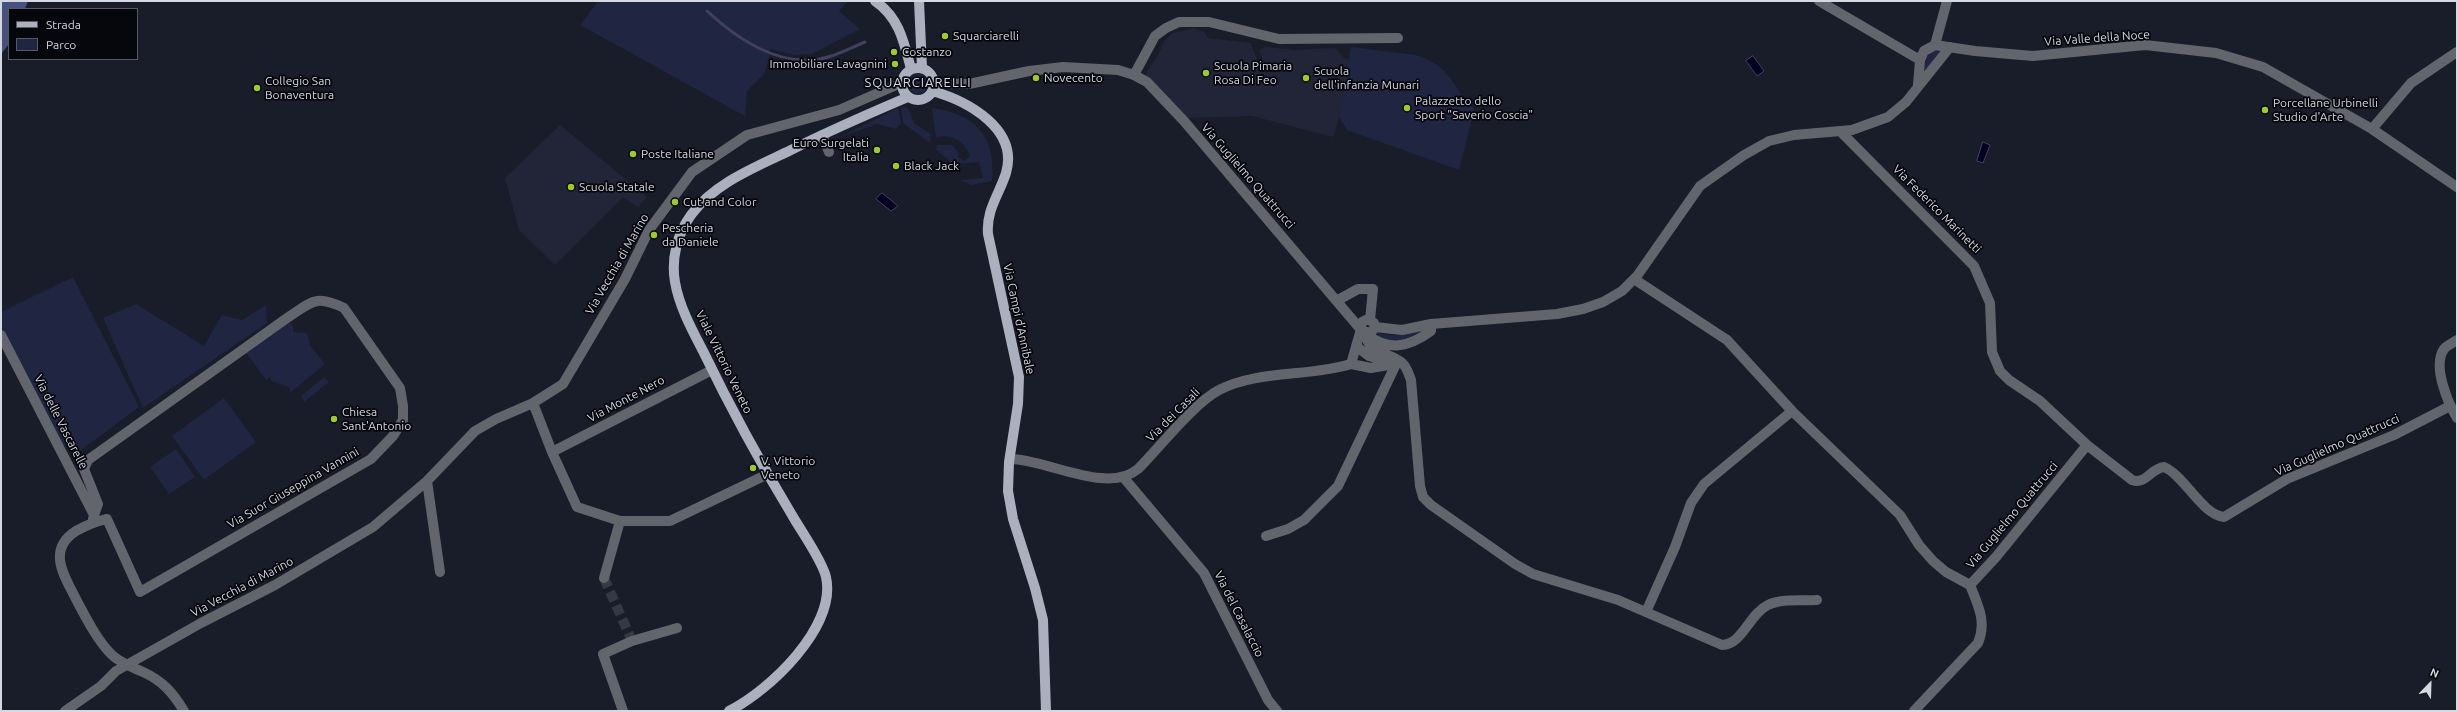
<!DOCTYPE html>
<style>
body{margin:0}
#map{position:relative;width:2458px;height:712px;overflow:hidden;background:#191c29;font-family:Ubuntu,sans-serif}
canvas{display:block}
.frame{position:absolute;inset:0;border:2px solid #d5d7e1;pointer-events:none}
.legend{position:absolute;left:8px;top:8px;width:130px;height:52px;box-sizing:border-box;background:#06070c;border:1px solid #595a61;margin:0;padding:5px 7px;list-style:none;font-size:12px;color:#d5d7e1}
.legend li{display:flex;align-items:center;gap:8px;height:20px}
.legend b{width:20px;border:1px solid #595a61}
.north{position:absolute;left:2410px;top:664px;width:40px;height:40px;-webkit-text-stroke:3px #06070c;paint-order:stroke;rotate:23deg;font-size:11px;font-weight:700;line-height:16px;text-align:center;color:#d5d7e1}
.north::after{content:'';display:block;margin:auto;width:14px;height:18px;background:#d5d7e1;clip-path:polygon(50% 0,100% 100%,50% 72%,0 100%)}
</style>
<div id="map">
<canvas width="2458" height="712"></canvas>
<div class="frame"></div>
<ul class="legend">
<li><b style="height:5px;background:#abafbe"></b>Strada</li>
<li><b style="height:11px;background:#202542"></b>Parco</li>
</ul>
<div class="north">N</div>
</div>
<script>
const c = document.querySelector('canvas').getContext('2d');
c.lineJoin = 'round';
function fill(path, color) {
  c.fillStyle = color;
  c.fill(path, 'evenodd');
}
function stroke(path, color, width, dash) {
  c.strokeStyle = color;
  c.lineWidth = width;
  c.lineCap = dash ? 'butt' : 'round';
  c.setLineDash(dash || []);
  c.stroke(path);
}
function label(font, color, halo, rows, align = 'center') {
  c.font = font + ' Ubuntu,sans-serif';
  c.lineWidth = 3.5;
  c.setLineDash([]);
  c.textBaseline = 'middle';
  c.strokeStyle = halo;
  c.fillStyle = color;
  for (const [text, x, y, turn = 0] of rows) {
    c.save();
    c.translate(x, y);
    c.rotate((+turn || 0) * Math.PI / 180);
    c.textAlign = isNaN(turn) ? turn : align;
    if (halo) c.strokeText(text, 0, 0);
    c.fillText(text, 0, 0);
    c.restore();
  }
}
const built = new Path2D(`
 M1194,28L1204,32L1208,38L1251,43L1258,62L1261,63L1263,60L1259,50L1265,47L1295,50L1335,48L1344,58L1349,60L1343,106L1333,137L1252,116L1186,118L1146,76L1147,71L1156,59L1165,40L1173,33Z
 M560,125L647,197L638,207L623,197L555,265L519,230L505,178Z`);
const green = new Path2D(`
 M598,1H848L839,11L860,29L812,54L794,55L771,49L765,73L747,91L745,116L580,25Z
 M1351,47L1416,55L1426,59L1439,66L1449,76L1465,100H1469L1474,110L1459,170L1347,130L1339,117Z
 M1937,48L1944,50L1921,75C1924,62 1925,55 1937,48Z
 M908 84a10 10 0 1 1 20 0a10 10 0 1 1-20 0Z
 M907,107L915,124L931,134L930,143L903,123L901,108Z
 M898,108L901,123L896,129L877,124L838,138Z
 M932,108C976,114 996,137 992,181L972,185L960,180L983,178L979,162L955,164L956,167L949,172L944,168L950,161L936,150L937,145H952L958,152V156L964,161L970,156C966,143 950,132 936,138Z
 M73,277L139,407L80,451L59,444L1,326V312Z
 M136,304L204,346L222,315L242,320L266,305L267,323L143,408L103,318Z
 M287,320L293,325V332L307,333L310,345L325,364L290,393L289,387L271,381V377L266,380L245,351Z
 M1429,328L1404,340L1390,344L1376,336L1379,333C1395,338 1412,333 1429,328Z
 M324,377L329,382L304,402L301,396Z
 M224,398L256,442L204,480L172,436Z
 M176,449L195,477L169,494L150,467Z`);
const forest = new Path2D(`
 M1,1H28L25,9H9V44L1,54Z`);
const water = new Path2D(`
 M1753,56L1764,71L1757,76L1746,61Z
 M1983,142L1990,145L1983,163L1977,161Z
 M882,193L898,206L891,211L876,199Z`);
const stream = new Path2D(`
 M707,11C734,36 771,62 810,60C828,60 848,49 865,42`);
const minorTunnel = new Path2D(`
 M604,578L632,641`);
const minor = new Path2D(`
 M1819,1L1920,60
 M1935,45L1947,1
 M1134,75L1155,36L1166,28L1179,22H1209L1279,39L1398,38
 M934,83L969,84L1029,71L1063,67L1118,70L1134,75L1147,82L1184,121L1362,331L1371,333L1375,327L1374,323L1368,319L1362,322L1361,327
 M1918,85L1920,60L1924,51L1935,45L1975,51L2033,56L2145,45L2216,53L2263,67L2372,129L2457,187
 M2372,129L2411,83L2457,52
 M1840,131L1974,266L1990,303L1992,352L2000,371L2009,380L2040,401L2087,445L2132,480C2146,485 2151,468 2164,467C2185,476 2202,515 2224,517L2287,479L2394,435L2450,406
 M822,135L829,152
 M1634,279L1727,340L1792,411L1900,515L1919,545L1933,561L1946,572L1970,585
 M1338,300L1358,289H1373L1370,320
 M1375,327L1402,330L1431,324L1557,314L1583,309L1603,302L1622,291L1637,276L1700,186L1744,155L1769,141L1794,135L1852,130L1888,117L1906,102L1950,47
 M1365,333C1369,356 1389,351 1402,363C1407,367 1409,375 1411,380L1420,486L1423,497L1431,505L1515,564L1533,574L1618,600L1722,645C1743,644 1749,614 1768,605C1782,598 1801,601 1817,600
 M1366,334C1389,352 1409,347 1431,331V324
 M1,335L94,515L93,519
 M2457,340C2453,343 2447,345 2444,349C2432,366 2448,403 2457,418
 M1356,346L1369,356L1385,361
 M1351,364L1371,368L1394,364
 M533,403L552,452L577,507L620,521H670L768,474
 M552,452L712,370
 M1010,459C1047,459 1107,495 1138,469C1159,448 1194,403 1219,390C1257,370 1309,377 1351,364L1361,329
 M1124,478L1204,573L1268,700L1277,711
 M427,481L440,572
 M94,515L98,504L84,469L88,460L287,318C312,302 315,294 344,308L400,388L403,406V420L393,436L371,459L140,592L107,519C95,521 87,525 76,531C45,551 66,578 78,603C87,620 98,641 111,654C120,663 132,667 143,672C163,681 173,693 184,711
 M1266,536L1288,529L1304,520L1338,486L1396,364
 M604,578L620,521
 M1970,585L1996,557L2087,445
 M1646,612L1675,547L1691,503L1704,484L1792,411
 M65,711L101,686L116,671L201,623L275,585L373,527L427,481L475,431L496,419L533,403L563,384L625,279L649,230L692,172L747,135L839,110L901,83
 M623,711L603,654L632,641L677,628
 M1914,711L1978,643C1987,622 1978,605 1970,585`);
const major = new Path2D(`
 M875,1C899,17 904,42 911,69
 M919,1L922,68
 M902 84a16 16 0 1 1 32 0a16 16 0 1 1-32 0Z
 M932,91C968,101 1019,129 1006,173C999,195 986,210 988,234L1019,377L1018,404L1009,462L1008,491L1013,519L1035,588L1043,620L1046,711
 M729,711C769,691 837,627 826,577C822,560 801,531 792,515C760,462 730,407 703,351C692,330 679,306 675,282C671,259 677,234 691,215C714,183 756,167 791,150C829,131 868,114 908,97`);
const markers = [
 [945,36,4,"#9dca2f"],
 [894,52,4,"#9dca2f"],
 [895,64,4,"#9dca2f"],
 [1206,73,4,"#9dca2f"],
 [1036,78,4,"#9dca2f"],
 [1306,78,4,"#9dca2f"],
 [257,88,4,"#9dca2f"],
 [1407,108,4,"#9dca2f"],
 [2265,110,4,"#9dca2f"],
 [877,150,4,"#9dca2f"],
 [633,154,4,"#9dca2f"],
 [896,166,4,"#9dca2f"],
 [571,187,4,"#9dca2f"],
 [675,202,4,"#9dca2f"],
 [654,235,4,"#9dca2f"],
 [334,419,4,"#9dca2f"],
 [753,468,4,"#9dca2f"]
];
const poiNames = [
 ["Squarciarelli",953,36],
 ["Costanzo",902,52],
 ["Immobiliare Lavagnini",887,64,"right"],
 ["Scuola Pimaria",1214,66],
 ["Rosa Di Feo",1214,80],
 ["Scuola",1314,71],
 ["dell'infanzia Munari",1314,85],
 ["Novecento",1044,78],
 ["Collegio San",265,81],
 ["Bonaventura",265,95],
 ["Palazzetto dello",1415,101],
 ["Sport \"Saverio Coscia\"",1415,115],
 ["Porcellane Urbinelli",2273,103],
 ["Studio d'Arte",2273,117],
 ["Euro Surgelati",869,143,"right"],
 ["Italia",869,157,"right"],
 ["Poste Italiane",641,154],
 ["Black Jack",904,166],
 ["Scuola Statale",579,187],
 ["Cut and Color",683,202],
 ["Pescheria",662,228],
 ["da Daniele",662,242],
 ["Chiesa",342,412],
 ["Sant'Antonio",342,426],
 ["V. Vittorio",761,461],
 ["Veneto",761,475]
];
const streetNames = [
 ["Via Valle della Noce",2097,38,-4],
 ["Via Guglielmo Quattrucci",1248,176,49],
 ["Via Federico Marinetti",1937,209,45],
 ["Via Vecchia di Marino",617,264,-60],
 ["Via Campi d'Annibale",1019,319,78],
 ["Viale Vittorio Veneto",724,362,64],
 ["Via Monte Nero",626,399,-28],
 ["Via dei Casali",1173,415,-45],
 ["Via delle Vascarelle",61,422,63],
 ["Via Guglielmo Quattrucci",2337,445,-24],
 ["Via Suor Giuseppina Vannini",293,488,-30],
 ["Via Guglielmo Quattrucci",2012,515,-50],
 ["Via Vecchia di Marino",242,587,-28],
 ["Via del Casalaccio",1239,614,63]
];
const neighbourhoodNames = [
 ["SQUARCIARELLI",918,83]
];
fill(built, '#212537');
fill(green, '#202542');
fill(forest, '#47507e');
fill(water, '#030023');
stroke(water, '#42405c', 1);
stroke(stream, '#42405c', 3);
stroke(minorTunnel, '#353845', 10, [10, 5]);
stroke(minor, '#63656c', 10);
stroke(major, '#abafbe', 10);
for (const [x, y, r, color] of markers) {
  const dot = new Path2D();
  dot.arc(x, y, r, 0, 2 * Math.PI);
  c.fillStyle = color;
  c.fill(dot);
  stroke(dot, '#06070c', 1.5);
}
label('12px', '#d5d7e1', '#06070c', poiNames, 'left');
label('12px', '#d5d7e1', '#06070c', streetNames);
c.letterSpacing = '1px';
label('13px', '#d2d7ea', '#06070c', neighbourhoodNames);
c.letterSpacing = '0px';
</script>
